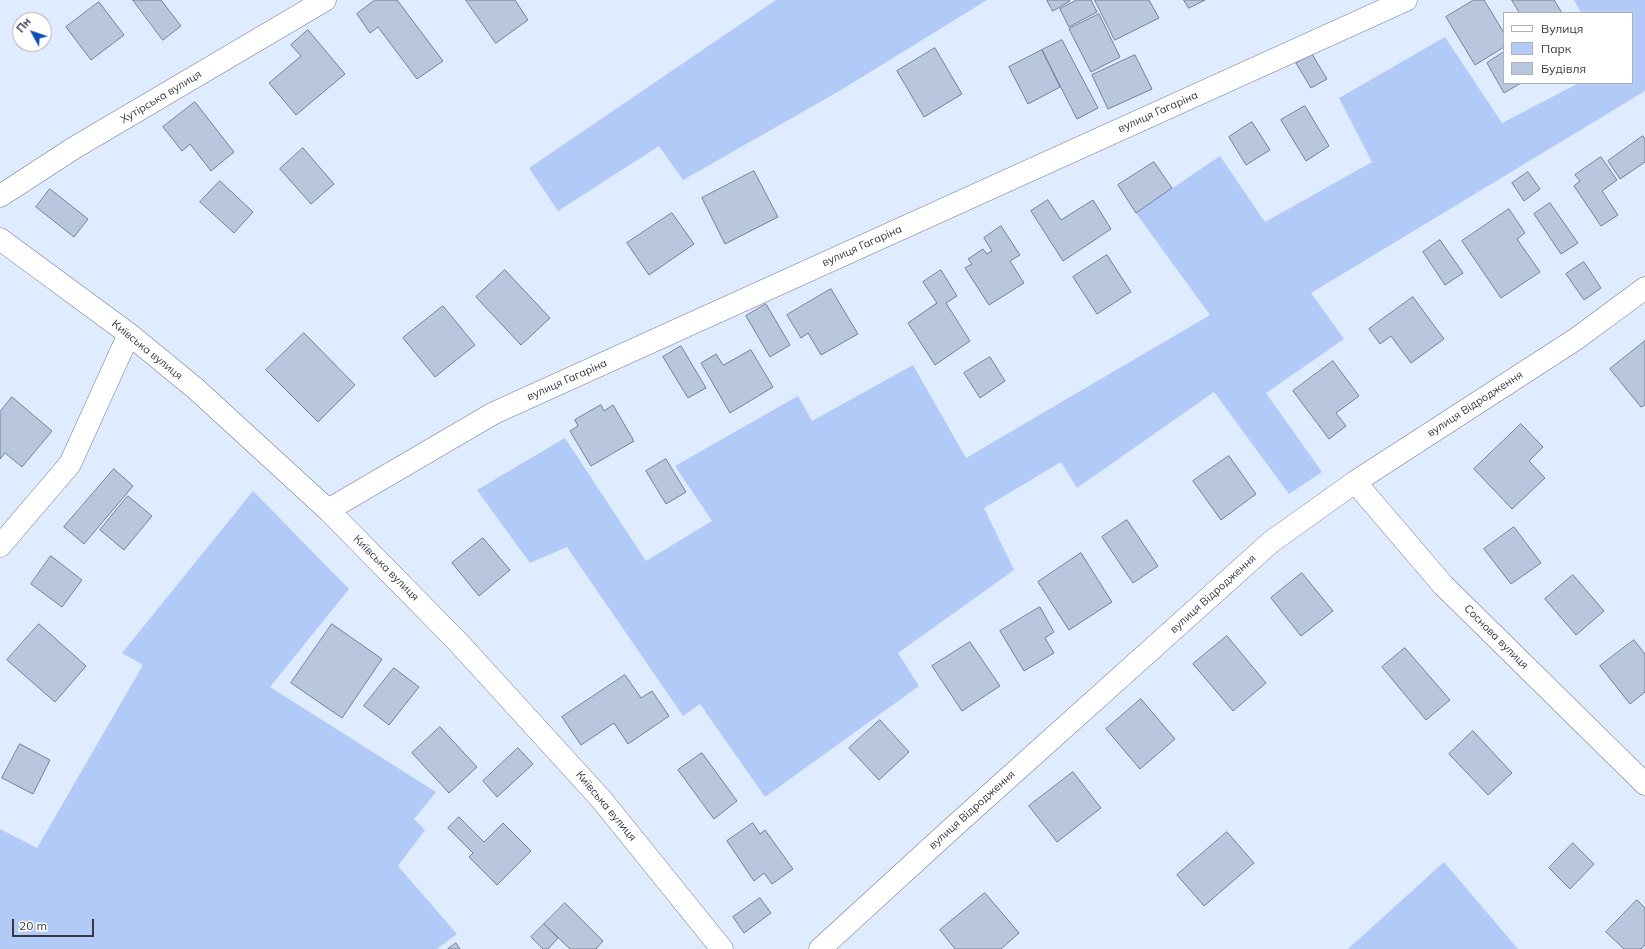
<!DOCTYPE html>
<meta charset="utf-8">
<style>
body{margin:0}
#map{position:relative;width:1645px;height:949px;overflow:hidden;background:#dfebfe;font-family:Mulish,sans-serif}
canvas{display:block}
.legend{position:absolute;left:1503px;top:12px;width:130px;height:72px;box-sizing:border-box;background:#fff;border:1px solid #aeb0b4;margin:0;padding:5px 7px;list-style:none;font-size:12px;color:#343943}
.legend li{display:flex;align-items:center;gap:8px;height:20px}
.legend b{width:20px;border:1px solid #aeb0b4}
.north{position:absolute;left:12px;top:12px;width:40px;height:40px;box-sizing:border-box;background:#fff;border:1px solid #aeb0b4;border-radius:50%;rotate:310deg;font-size:11px;font-weight:700;line-height:16px;text-align:center;color:#343943}
.north::after{content:'';display:block;margin:auto;width:14px;height:18px;background:#114db8;clip-path:polygon(50% 0,100% 100%,50% 72%,0 100%)}
.scale{position:absolute;left:12px;top:919px;width:82px;height:18px;box-sizing:border-box;border:2px solid #343943;border-top:0;padding-left:5px;font-size:12px;line-height:14px;white-space:nowrap;color:#343943;-webkit-text-stroke:3px #fff;paint-order:stroke}
</style>
<div id="map">
<canvas width="1645" height="949"></canvas>
<ul class="legend">
<li><b style="height:5px;background:#fff"></b>Вулиця</li>
<li><b style="height:11px;background:#b1caf7"></b>Парк</li>
<li><b style="height:11px;background:#b9c7de"></b>Будівля</li>
</ul>
<div class="north">Пн</div>
<div class="scale">20 m</div>
</div>
<script>
const c = document.querySelector('canvas').getContext('2d');
c.lineJoin = 'round';
function fill(path, color) {
  c.fillStyle = color;
  c.fill(path, 'evenodd');
}
function stroke(path, color, width, dash) {
  c.strokeStyle = color;
  c.lineWidth = width;
  c.lineCap = dash ? 'butt' : 'round';
  c.setLineDash(dash || []);
  c.stroke(path);
}
function label(font, color, halo, rows, align = 'center') {
  c.font = font + ' Mulish,sans-serif';
  c.lineWidth = 3;
  c.setLineDash([]);
  c.textBaseline = 'middle';
  c.strokeStyle = halo;
  c.fillStyle = color;
  for (const [text, x, y, turn = 0] of rows) {
    c.save();
    c.translate(x, y);
    c.rotate((+turn || 0) * Math.PI / 180);
    c.textAlign = isNaN(turn) ? turn : align;
    if (halo) c.strokeText(text, 0, 0);
    c.fillText(text, 0, 0);
    c.restore();
  }
}
const green = new Path2D(`
 M776,0H987L841,90L683,180L659,146L558,211L529,168Z
 M1574,0H1645V91L1311,293L1344,339L1266,393L1322,472L1289,494L1214,392L1077,488L1061,462L984,508L1014,570L898,653L919,686L765,797L700,704L683,716L567,547L530,563L477,490L565,438L646,561L712,521L675,466L798,396L812,421L913,365L966,458L1210,315L1136,213L1220,156L1265,222L1372,162L1339,98L1445,37L1502,123L1579,83H1632V13H1581Z
 M253,491L349,589L270,687L436,792L414,819L425,830L398,866L457,934L437,949H0V829L37,848L143,665L122,653Z
 M1444,862L1518,949H1348Z`);
const building = new Path2D(`
 M133,0H161L181,26L163,40Z
 M375,0H397L443,61L417,79L378,27L370,33L357,14Z
 M466,0H515L528,20L496,43Z
 M1047,0H1069L1070,1L1053,11Z
 M1077,0H1091L1097,12L1069,27L1060,9Z
 M1095,0H1149L1159,18L1115,40Z
 M1184,0H1205L1189,8Z
 M1474,0H1484L1504,33V47L1475,65L1446,17Z
 M1512,0H1554L1562,13H1520Z
 M99,2L124,35L91,60L66,27Z
 M1099,14L1120,57L1091,72L1069,29Z
 M308,30L345,74L296,115L269,83L301,56L291,45Z
 M1062,40L1098,108L1077,119L1042,50Z
 M935,48L962,94L924,117L897,71Z
 M1042,50L1060,87L1028,104L1009,67Z
 M1504,52V83H1521L1504,93L1487,63Z
 M1312,54L1327,79L1311,88L1296,63Z
 M1135,55L1152,89L1108,109L1092,75Z
 M195,102L234,152L211,171L190,144L182,151L163,127Z
 M1305,106L1329,146L1306,161L1281,120Z
 M1252,122L1270,150L1246,165L1229,137Z
 M1643,136L1645,139V162L1620,179L1608,161Z
 M303,148L334,184L311,204L280,169Z
 M1601,157L1617,180L1602,191L1618,215L1601,226L1574,186L1580,181L1575,175Z
 M1154,162L1172,188L1136,213L1118,185Z
 M754,171L778,217L725,244L702,198Z
 M1528,172L1540,189L1524,201L1512,183Z
 M220,181L253,212L234,233L200,202Z
 M50,189L88,219L74,237L36,207Z
 M1048,200L1061,220L1093,200L1111,229L1063,261L1031,211Z
 M1550,203L1578,243L1561,254L1534,214Z
 M1509,209L1525,233L1517,239L1540,272L1501,298L1462,241Z
 M672,213L694,244L649,275L627,243Z
 M1001,226L1020,255L1010,261L1024,283L989,305L965,268L972,264L968,259L983,249L987,254L992,251L984,238Z
 M1440,240L1463,273L1445,285L1423,252Z
 M1107,255L1131,292L1097,314L1073,277Z
 M1584,262L1601,288L1584,300L1566,274Z
 M505,270L550,318L521,345L476,297Z
 M941,270L957,296L946,303L970,341L935,365L908,323L937,303L923,282Z
 M831,289L858,334L821,355L808,333L801,338L787,315Z
 M1413,297L1444,339L1411,363L1391,336L1380,344L1369,329Z
 M766,304L790,345L770,357L746,316Z
 M443,306L475,345L435,377L403,338Z
 M304,333L355,385L318,422L266,370Z
 M1645,341V405L1641,407L1610,369Z
 M681,346L706,388L688,398L663,357Z
 M751,350L773,387L730,413L701,363L716,354L723,365Z
 M990,357L1005,381L980,398L964,373Z
 M1333,361L1359,396L1336,413L1346,426L1329,439L1293,391Z
 M12,397L52,431L22,467L5,453L0,459V412Z
 M601,405L604,411L613,405L634,441L591,466L570,431L578,426L575,420Z
 M1521,424L1543,447L1529,461L1545,478L1512,509L1474,469Z
 M1229,456L1256,494L1221,520L1193,481Z
 M666,459L686,492L666,504L646,471Z
 M114,469L133,486L84,544L64,527Z
 M128,496L152,516L124,550L100,530Z
 M1127,520L1158,566L1133,583L1102,537Z
 M1514,527L1541,563L1511,584L1484,549Z
 M483,538L510,570L479,596L452,563Z
 M1081,553L1112,602L1069,630L1038,582Z
 M51,556L82,580L62,607L31,584Z
 M1302,573L1333,611L1301,636L1271,598Z
 M1573,575L1604,611L1576,635L1545,599Z
 M1040,607L1054,632L1045,638L1054,653L1024,671L1000,631Z
 M39,624L86,666L55,702L7,660Z
 M332,624L382,659L342,718L291,683Z
 M1227,636L1266,683L1233,711L1193,664Z
 M1634,640L1645,654V692L1630,704L1600,666Z
 M970,642L1000,686L962,711L932,666Z
 M1405,648L1450,700L1426,720L1382,667Z
 M394,668L419,687L389,725L364,706Z
 M625,675L641,698L652,691L669,716L628,744L614,723L581,745L562,717Z
 M1141,699L1175,739L1140,769L1106,729Z
 M880,720L909,752L879,780L849,748Z
 M440,727L477,767L449,793L412,753Z
 M1473,731L1512,773L1488,795L1449,754Z
 M20,744L50,760L33,794L2,778Z
 M518,748L533,764L497,797L483,781Z
 M702,753L737,801L714,819L678,770Z
 M1073,772L1101,808L1057,842L1029,806Z
 M459,817L484,842L503,823L531,851L497,885L469,857L473,853L448,828Z
 M753,823L760,834L765,830L793,869L772,884L764,873L754,881L727,841Z
 M1227,832L1254,863L1204,906L1177,875Z
 M1573,843L1594,864L1570,889L1549,868Z
 M985,893L1019,933L1001,949H955L940,930Z
 M760,898L771,913L744,933L733,917Z
 M1637,900L1645,908V945L1641,949H1624L1606,932Z
 M565,903L603,941L596,949H570L544,924Z
 M544,924L558,938L548,949H543L531,937Z
 M456,943L460,949H448Z`);
const minor = new Path2D(`
 M0,196L74,148L325,0
 M1355,482L1443,585L1645,784
 M328,510L494,413L1406,0
 M0,546L70,464L129,334
 M820,949L949,831L1271,542L1355,482L1576,339L1645,288`);
const tertiary = new Path2D(`
 M0,239L129,334L196,389L328,510L457,641L601,799L722,949`);
const streetNames = [
 ["Хутірська вулиця",161,97,-31],
 ["вулиця Гагаріна",1158,112,-24],
 ["вулиця Гагаріна",862,246,-24],
 ["Київська вулиця",147,350,39],
 ["вулиця Гагаріна",567,380,-24],
 ["вулиця Відродження",1475,404,-33],
 ["Київська вулиця",386,568,45],
 ["вулиця Відродження",1213,594,-42],
 ["Соснова вулиця",1496,637,45],
 ["Київська вулиця",606,806,50],
 ["вулиця Відродження",972,810,-42]
];
fill(green, '#b1caf7');
fill(building, '#b9c7de');
stroke(building, '#738095', 1);
stroke(minor, '#717d93', 23);
stroke(tertiary, '#717d93', 23);
stroke(minor, '#fff', 22);
stroke(tertiary, '#fff', 22);
label('11px', '#343943', '#fff', streetNames);
</script>
